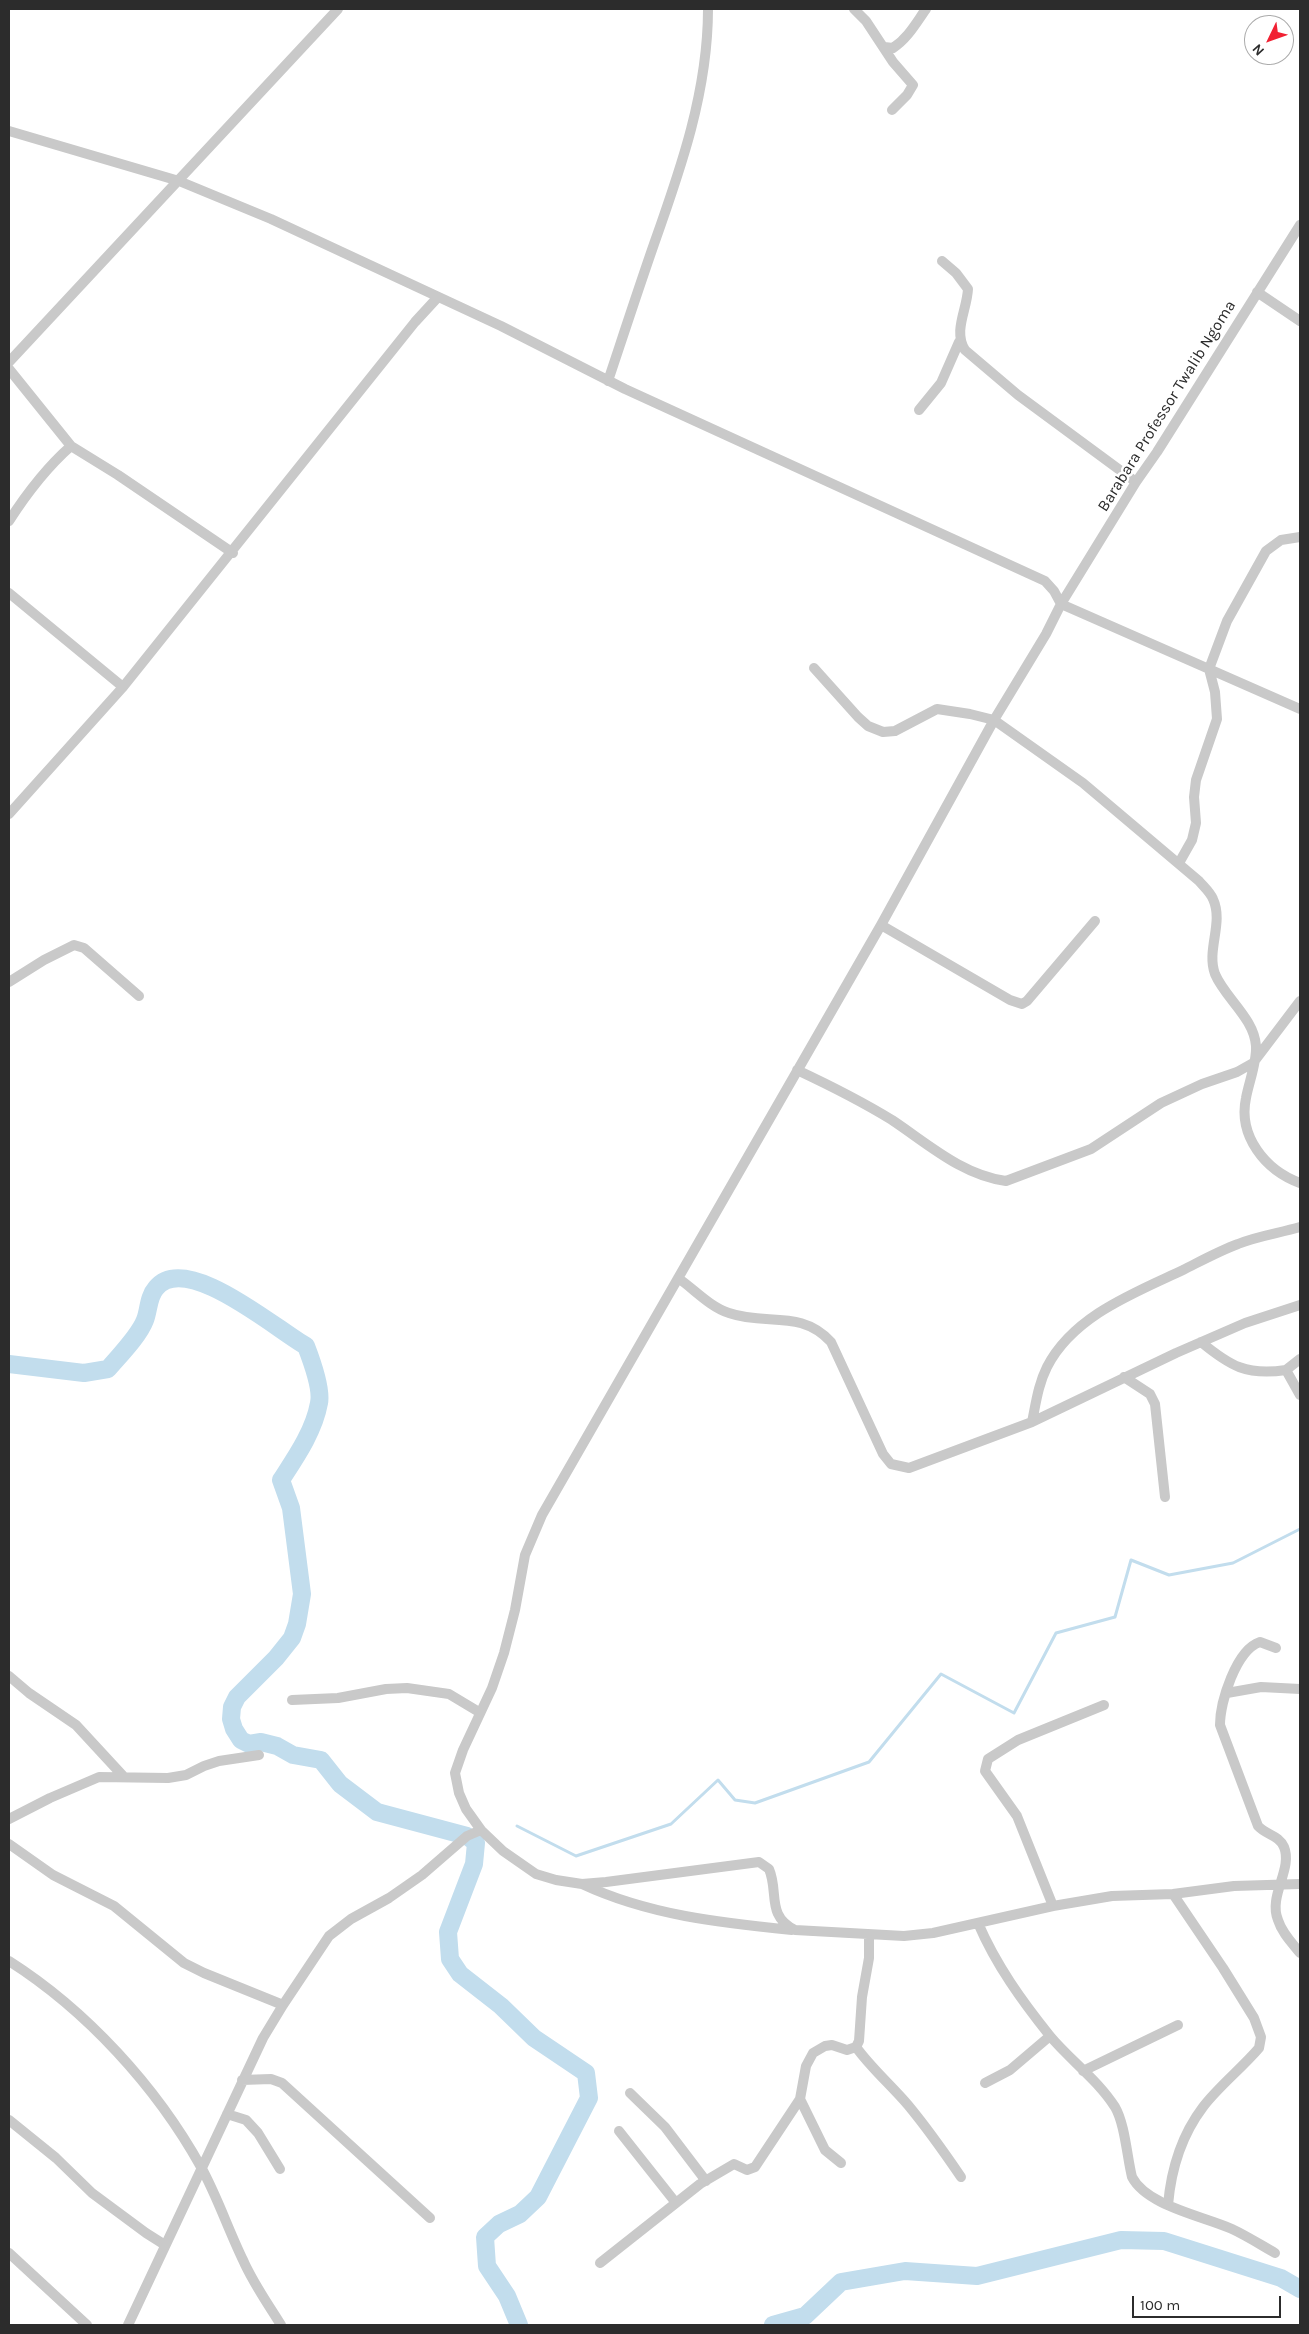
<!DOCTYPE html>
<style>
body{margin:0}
#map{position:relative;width:1309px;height:2334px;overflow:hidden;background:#fff;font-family:Karla,sans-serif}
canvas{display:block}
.frame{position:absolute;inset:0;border:10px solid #2c2c2c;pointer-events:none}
.north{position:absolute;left:1244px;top:15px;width:50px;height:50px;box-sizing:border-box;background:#fff;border:1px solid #ababab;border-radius:50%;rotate:228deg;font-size:14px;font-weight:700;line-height:20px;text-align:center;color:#2c2c2c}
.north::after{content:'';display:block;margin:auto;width:18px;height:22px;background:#f12133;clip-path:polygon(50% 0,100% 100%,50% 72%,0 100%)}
.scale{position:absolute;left:1132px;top:2296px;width:149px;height:22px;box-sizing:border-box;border:2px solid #2c2c2c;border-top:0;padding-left:6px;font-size:15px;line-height:18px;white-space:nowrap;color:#2c2c2c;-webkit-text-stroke:4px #fff;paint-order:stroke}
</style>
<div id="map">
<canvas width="1309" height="2334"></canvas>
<div class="frame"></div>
<div class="north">N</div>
<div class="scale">100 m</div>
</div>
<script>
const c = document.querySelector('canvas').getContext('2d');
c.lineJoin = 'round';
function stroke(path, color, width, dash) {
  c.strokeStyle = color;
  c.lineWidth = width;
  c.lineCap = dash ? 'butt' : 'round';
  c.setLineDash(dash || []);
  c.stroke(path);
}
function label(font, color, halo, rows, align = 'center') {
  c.font = font + ' Karla,sans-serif';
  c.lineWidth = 5;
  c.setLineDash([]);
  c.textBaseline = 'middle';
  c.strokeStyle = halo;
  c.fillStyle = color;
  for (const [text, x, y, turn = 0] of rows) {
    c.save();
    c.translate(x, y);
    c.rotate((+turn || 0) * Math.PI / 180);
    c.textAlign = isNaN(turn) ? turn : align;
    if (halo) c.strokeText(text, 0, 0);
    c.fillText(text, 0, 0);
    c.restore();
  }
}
const stream = new Path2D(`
 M517,1826L576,1856L671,1824L718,1780L735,1800L755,1803L869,1762L941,1674L1014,1713L1056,1633L1115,1617L1131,1560L1169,1575L1233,1563L1300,1529`);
const river = new Path2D(`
 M9,1364L84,1373L108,1369C119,1356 139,1336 145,1320C149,1310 148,1297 156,1288C186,1251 277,1330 306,1346C311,1359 322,1389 319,1403C314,1431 296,1457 281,1480L291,1508L302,1594L297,1624L292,1638L276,1658L237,1697L232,1707L231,1719L234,1729L241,1740L249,1744L261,1742L277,1746L293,1755L321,1760L340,1784L377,1812L467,1836L476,1843L474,1864L448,1932L450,1959L460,1974L501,2006L534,2038L586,2073L589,2098L538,2197L520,2214L499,2224L485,2237L487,2266L507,2296L519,2325
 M773,2325L805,2316L841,2282L905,2271L977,2276L1121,2240L1164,2241L1281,2278L1300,2289`);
const street = new Path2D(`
 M854,9L866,21L893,62L913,85L907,95L892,110
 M884,47L893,48C908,38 916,23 926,9
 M9,131L179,181L271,219L501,326L625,389L1045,581L1054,591L1061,604L1046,634L994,720L881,925L542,1515L525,1555L515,1610L504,1653L492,1688L463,1750L455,1773L459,1793L466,1809L481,1830L503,1851L536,1874L556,1880L582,1884L606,1882L759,1862L769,1869C779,1892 766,1916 795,1930L904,1936L933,1933L1053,1906L1112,1896L1173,1894L1234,1886L1300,1884
 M1300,225L1157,452L1136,482L1061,604L1300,709
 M942,261L956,273L968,289C967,310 953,331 965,350L1018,395L1136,482
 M1257,292L1300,321
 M9,362L338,9
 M9,369L71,446L118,475L233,553
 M608,381C623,336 638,290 654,244C681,168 708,91 708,9
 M919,410L941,383L959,342
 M9,521C27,493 46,468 71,446
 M9,593L123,687
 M814,668L858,717L868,726L883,732L895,731L937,709L970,714L994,720L1083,783L1199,881C1203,886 1210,892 1213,899C1224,923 1206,950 1215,974C1225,998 1254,1018 1256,1046C1257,1062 1249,1082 1246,1098C1238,1136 1265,1170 1300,1183
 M9,814L123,687L415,322L438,297
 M1179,863L1192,840L1196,823L1194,797L1196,780L1217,719L1215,692L1209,669L1227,621L1266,551L1281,540L1300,537
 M881,925L1010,1000L1022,1004L1027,1001L1095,921
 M9,982L44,960L74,945L84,948L139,996
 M797,1070C829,1085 861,1101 892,1120C928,1144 962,1175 1006,1181L1091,1149L1161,1103L1202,1084L1237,1072L1253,1063L1300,1001
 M678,1278C694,1289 710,1307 729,1313C766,1326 801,1309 831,1342L883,1454L891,1464L909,1468L1032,1422L1176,1353L1245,1323L1300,1305
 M1201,1342C1230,1366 1247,1376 1286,1370L1300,1395
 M1286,1370L1300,1359
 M1124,1377L1150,1394L1155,1404L1165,1497
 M1032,1422C1036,1403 1038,1385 1047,1367C1073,1316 1134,1293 1183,1270C1201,1261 1219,1251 1238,1244C1257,1236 1280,1233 1300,1227
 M1276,1648L1260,1642C1236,1650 1220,1702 1220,1725L1258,1826C1266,1835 1279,1835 1284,1847C1293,1869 1268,1896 1278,1920C1282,1933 1292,1943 1300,1953
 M9,1676L29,1693L76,1725L124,1777
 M1227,1693L1261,1687L1300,1689
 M292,1700L338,1698L386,1689L407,1688L449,1694L479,1712
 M9,1819L50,1798L99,1777L168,1778L186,1775L204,1766L219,1761L259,1755
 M9,1844L53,1875L114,1906L184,1963L204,1973L283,2005
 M582,1884C648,1915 721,1923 792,1930
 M1053,1906L1017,1816L985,1771L988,1759L1018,1740L1104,1705
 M978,1923C996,1965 1022,2001 1050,2036C1070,2060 1098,2080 1115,2107C1125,2124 1127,2157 1132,2177C1147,2206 1203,2216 1232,2229C1247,2236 1261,2245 1275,2253
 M9,1961C86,2010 156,2086 201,2167C217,2196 228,2229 243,2260C253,2283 268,2304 281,2325
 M856,2047C871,2068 891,2085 908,2105C927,2128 944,2152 961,2177
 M1083,2071L1178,2025
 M242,2080L271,2079L282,2083L430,2218
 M985,2083L1010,2070L1050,2036
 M630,2093L665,2127L706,2181
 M800,2099L825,2150L841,2163
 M227,2114L246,2120L258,2133L280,2169
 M9,2120L56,2158L92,2193L146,2233L165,2245
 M619,2131L676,2203
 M1168,2205C1171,2170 1181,2136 1203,2107C1218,2087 1242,2068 1259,2048L1261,2037L1254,2018L1223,1968L1173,1894
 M9,2253L87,2325
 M600,2263L700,2184L734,2164L747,2170L755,2167L800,2099L806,2066L813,2053L825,2046L832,2045L847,2050L856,2047L859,2041L862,1997L869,1958V1936
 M128,2325L263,2038L283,2005L329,1936L351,1919L389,1898L422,1875L467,1836L481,1830`);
const streetNames = [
 ["Barabara Professor Twalib Ngoma",1167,406,-58]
];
stroke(stream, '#c2dded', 3);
stroke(river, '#c2dded', 18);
stroke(street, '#c9c9c9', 10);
label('16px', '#2c2c2c', '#fff', streetNames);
</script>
